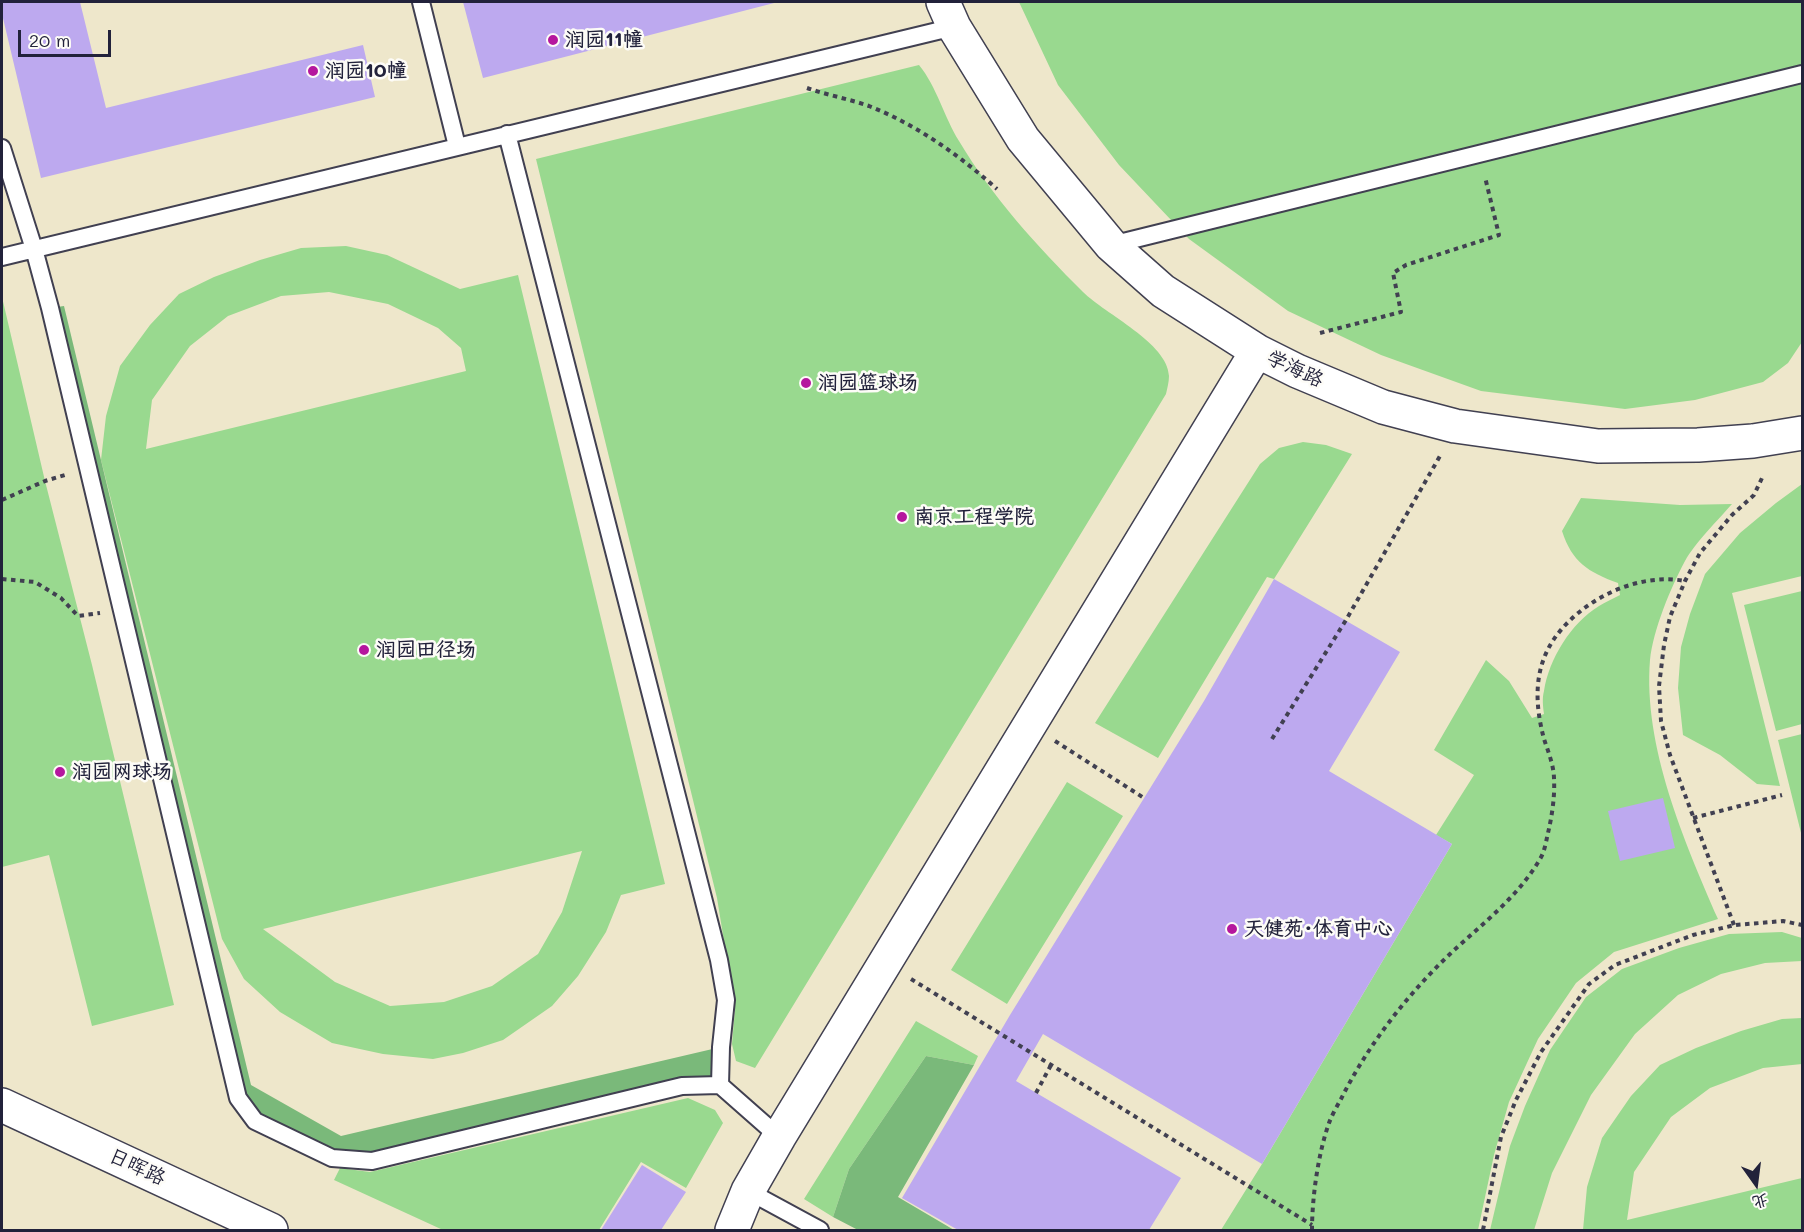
<!DOCTYPE html>
<meta charset="utf-8">
<style>
body{margin:0}
#map{position:relative;width:1804px;height:1232px;overflow:hidden;background:#eee7cb;font-family:Mali,"LXGW WenKai TC",sans-serif}
canvas{display:block}
.frame{position:absolute;inset:0;border:3px solid #22223b;pointer-events:none}
.north{position:absolute;left:1726px;top:1154px;width:60px;height:60px;-webkit-text-stroke:4px #fdfcf7;paint-order:stroke;rotate:166deg;font-size:16px;font-weight:700;line-height:24px;text-align:center;color:#22223b}
.north::after{content:'';display:block;margin:auto;width:21px;height:27px;background:#22223b;clip-path:polygon(50% 0,100% 100%,50% 72%,0 100%)}
.scale{position:absolute;left:18px;top:30px;width:93px;height:27px;box-sizing:border-box;border:3px solid #22223b;border-top:0;padding-left:8px;font-size:18px;line-height:21px;white-space:nowrap;color:#22223b;-webkit-text-stroke:4px #fdfcf7;paint-order:stroke}
</style>
<div id="map">
<canvas width="1804" height="1232"></canvas>
<div class="frame"></div>
<div class="north">北</div>
<div class="scale">20 m</div>
</div>
<script>
const c = document.querySelector('canvas').getContext('2d');
c.lineJoin = 'round';
function fill(path, color) {
  c.fillStyle = color;
  c.fill(path, 'evenodd');
}
function stroke(path, color, width, dash) {
  c.strokeStyle = color;
  c.lineWidth = width;
  c.lineCap = dash ? 'butt' : 'round';
  c.setLineDash(dash || []);
  c.stroke(path);
}
function label(font, color, halo, rows, align = 'center') {
  c.font = font + ' Mali,"LXGW WenKai TC",sans-serif';
  c.lineWidth = 5;
  c.setLineDash([]);
  c.textBaseline = 'middle';
  c.strokeStyle = halo;
  c.fillStyle = color;
  for (const [text, x, y, turn = 0] of rows) {
    c.save();
    c.translate(x, y);
    c.rotate((+turn || 0) * Math.PI / 180);
    c.textAlign = isNaN(turn) ? turn : align;
    if (halo) c.strokeText(text, 0, 0);
    c.fillText(text, 0, 0);
    c.restore();
  }
}
const green = new Path2D(`
 M1019,2H1802V342L1788,363L1763,382L1695,400L1625,409L1481,391L1381,355L1288,311L1189,239L1119,165L1058,85Z
 M919,65C937,87 944,117 959,141C993,198 1037,246 1083,292C1105,314 1168,343 1169,376C1169,382 1167,389 1166,394L755,1068L736,1061L732,1044L735,1009L717,898L536,159Z
 M346,246L387,255L460,289L518,275L665,884L621,895L606,932L578,976L552,1006L503,1040L463,1053L433,1059L383,1054L332,1043L280,1012L244,979L222,939L101,460L106,416L120,366L150,325L179,294L214,277L260,260L301,248ZM329,292L388,304L438,328L461,348L466,371L146,449L152,400L190,346L228,316L281,296ZM582,851L562,912L538,954L492,986L444,1002L390,1006L335,982L263,929Z
 M2,297L45,481L92,665L174,1005L92,1026L49,855L2,867Z
 M1303,442L1326,445L1352,454L1274,579L1267,577L1158,758L1095,723L1260,464L1279,448Z
 M1802,484V576L1732,593L1780,786L1757,784L1720,755L1683,735L1678,688L1681,647L1690,614L1705,574L1740,533L1776,503Z
 M1581,498L1680,505L1732,504C1718,520 1695,543 1685,561C1671,587 1653,630 1650,660C1643,746 1684,841 1718,919L1614,952L1576,983L1538,1039L1509,1102L1494,1155L1478,1230H1221L1262,1164L1452,844L1436,835L1474,775L1434,750L1486,660L1509,681L1532,718L1544,714C1543,707 1542,698 1544,691C1549,659 1571,623 1599,606C1605,602 1613,599 1620,595L1618,583C1588,572 1572,562 1562,531Z
 M1802,591V724L1776,731L1744,605Z
 M1802,734V837L1778,740Z
 M1067,782L1123,816L1007,1004L951,970Z
 M1782,932L1802,938V961L1765,963L1721,974L1678,995L1635,1034L1591,1095L1552,1173L1534,1230H1490L1510,1146L1525,1106L1550,1050L1586,997L1622,969L1679,948L1729,934Z
 M1802,1018V1064L1763,1068L1710,1088L1671,1117L1634,1172L1627,1220L1802,1178V1230H1583L1587,1187L1602,1138L1631,1096L1660,1065L1696,1048L1741,1031L1782,1019Z
 M916,1021L978,1056L974,1065L926,1056L849,1169L833,1217L804,1199Z
 M688,1098L715,1110L723,1123L686,1188L641,1162L599,1230H443L334,1180L340,1168L370,1172Z`);
const forest = new Path2D(`
 M64,306L251,1085L341,1136L721,1047L720,1085L372,1161L332,1158L255,1121L238,1098L50,308Z
 M926,1056L974,1065L898,1197L954,1230H858L833,1217L849,1169Z`);
const building = new Path2D(`
 M2,2H80L106,108L363,45L375,97L41,178L2,14Z
 M463,2H778L483,78Z
 M1274,579L1400,652L1329,771L1452,844L1262,1164L1043,1034L1016,1081L1181,1178L1149,1230H958L902,1198L1010,1015L1204,701Z
 M1663,798L1675,848L1620,861L1608,811Z
 M642,1165L686,1192L661,1230H601Z`);
const path = new Path2D(`
 M807,88C827,95 849,99 869,106C917,125 959,155 997,189
 M1320,333L1401,312L1393,273L1406,265L1499,235L1485,177
 M2,500L45,481L65,475
 M2,579L35,582L61,598L78,616L100,613
 M1272,739L1346,620L1440,456
 M1055,741L1144,798
 M1693,818L1782,795
 M1734,925L1670,755L1661,721L1659,686L1664,645L1670,617L1685,581L1700,553L1732,515L1754,495L1762,478
 M911,979L1312,1225
 M1036,1093L1051,1065
 M1312,1230C1312,1198 1318,1154 1329,1123C1332,1115 1337,1106 1341,1099C1368,1045 1407,995 1450,954C1482,924 1518,897 1540,859C1545,851 1546,841 1548,833C1552,816 1555,796 1554,779C1554,766 1548,751 1544,739C1535,705 1533,670 1554,639C1581,600 1637,572 1685,581
 M1483,1230L1501,1137L1516,1100L1541,1052L1589,984L1615,965L1693,935L1735,925L1760,923L1783,921L1802,925`);
const lane = new Path2D(`
 M421,2L457,146
 M507,134L719,960L726,1000L721,1047L720,1085
 M2,148L34,249L50,308L238,1098L255,1121L332,1158L372,1161L682,1086L720,1085L779,1137
 M1111,245L1802,74
 M2,257L954,27
 M748,1191L820,1230`);
const street = new Path2D(`
 M943,2L954,27L1023,139L1111,245L1163,291L1257,351L1297,371L1383,407L1455,426L1598,446L1698,445L1753,441L1802,433
 M732,1230L748,1191L779,1137L1257,351`);
const secondary = new Path2D(`
 M2,1105L271,1230`);
const markers = [
 [553,40,6,"#b5179e"],
 [313,71,6,"#b5179e"],
 [806,383,6,"#b5179e"],
 [902,517,6,"#b5179e"],
 [364,650,6,"#b5179e"],
 [60,772,6,"#b5179e"],
 [1232,929,6,"#b5179e"]
];
const poiNames = [
 ["润园11幢",565,40],
 ["润园10幢",325,71],
 ["润园篮球场",818,383],
 ["南京工程学院",914,517],
 ["润园田径场",376,650],
 ["润园网球场",72,772],
 ["天健苑·体育中心",1244,929]
];
const streetNames = [
 ["学海路",1295,369,25],
 ["日晖路",137,1167,25]
];
fill(green, '#99d98f');
fill(forest, '#7ab97a');
fill(building, '#bda9ef');
stroke(lane, '#414051', 20);
stroke(street, '#414051', 36);
stroke(secondary, '#414051', 36);
stroke(path, '#414051', 4, [4.5, 4.5]);
stroke(lane, '#fff', 16);
stroke(street, '#fff', 33);
stroke(secondary, '#fff', 33);
for (const [x, y, r, color] of markers) {
  const dot = new Path2D();
  dot.arc(x, y, r, 0, 2 * Math.PI);
  c.fillStyle = color;
  c.fill(dot);
  stroke(dot, '#fdfcf7', 2);
}
label('bold 20px', '#22223b', '#fdfcf7', poiNames, 'left');
label('20px', '#22223b', '#fdfcf7', streetNames);
</script>
